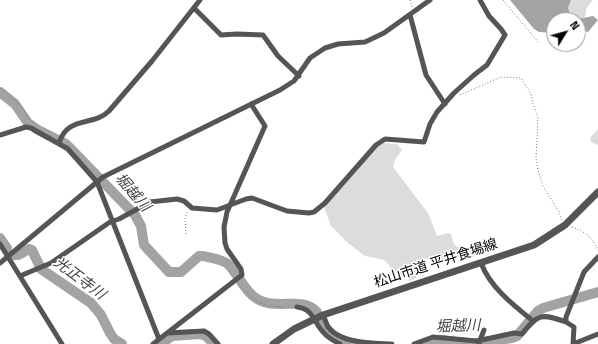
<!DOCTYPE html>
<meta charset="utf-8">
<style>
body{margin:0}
#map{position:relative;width:598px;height:344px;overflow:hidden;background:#fff;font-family:"Titillium Web",sans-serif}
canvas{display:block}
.north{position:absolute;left:546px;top:12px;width:40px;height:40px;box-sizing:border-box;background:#fff;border:1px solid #999;border-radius:50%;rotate:53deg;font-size:11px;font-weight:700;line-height:16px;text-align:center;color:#000}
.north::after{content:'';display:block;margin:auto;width:14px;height:18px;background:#000;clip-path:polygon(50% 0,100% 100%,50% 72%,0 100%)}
</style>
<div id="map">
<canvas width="598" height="344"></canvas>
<div class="north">N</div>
</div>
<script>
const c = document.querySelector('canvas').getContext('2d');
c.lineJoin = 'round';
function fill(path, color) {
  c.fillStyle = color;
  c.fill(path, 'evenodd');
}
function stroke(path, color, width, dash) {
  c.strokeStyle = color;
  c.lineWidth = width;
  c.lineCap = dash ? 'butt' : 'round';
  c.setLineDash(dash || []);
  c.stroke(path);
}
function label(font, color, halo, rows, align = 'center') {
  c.font = font + ' "Titillium Web","Noto Sans JP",sans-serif';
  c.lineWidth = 3;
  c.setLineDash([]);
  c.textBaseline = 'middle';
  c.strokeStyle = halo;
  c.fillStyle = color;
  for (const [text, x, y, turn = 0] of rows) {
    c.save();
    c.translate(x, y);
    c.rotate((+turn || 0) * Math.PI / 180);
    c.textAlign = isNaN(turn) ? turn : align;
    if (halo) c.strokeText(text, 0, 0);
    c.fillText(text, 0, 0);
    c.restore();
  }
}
const green = new Path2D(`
 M571,0H593L586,9V14L584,18L578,19L570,13L568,8Z
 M598,129V145L591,142L590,138Z
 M382,143L397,144L402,150L395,160L393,167L428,213L437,236L448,233L451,234L454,244L457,247L471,249L476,254L474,257L461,256L448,260L424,259L418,263L415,268L416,278L409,281L408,278C393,275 394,269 384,260L365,256L348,243L331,226L324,207L369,154Z`);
const water = new Path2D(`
 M510,0H571L568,8L570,13L578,19L593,16L598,20L588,32L578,29V20H554V33L539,32L534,29Z`);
const river = new Path2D(`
 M0,92L15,104L28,123L38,130L66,144L74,152L135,215L141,226L144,245L169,272H181L199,256H203C210,258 223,259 229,265C240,277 247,297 264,302C281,308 304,297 317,312
 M0,238L7,248
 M14,255H18L29,249L32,250L41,269L91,303L101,315L110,333L114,339L122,344
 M321,321C331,337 341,341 358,344
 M161,344L172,336L200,334L206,336L214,344
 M424,344L441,340L472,344L512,338L517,336L538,311L543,308L598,292`);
const path = new Path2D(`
 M410,0L412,7
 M503,0L539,43
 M0,88L21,106L29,119L34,123
 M460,95L501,77L521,78L531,94L533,104L538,117L536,158L538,170L543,186L559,212L562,220
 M572,227C587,233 591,236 598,250
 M186,234L185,217L187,212
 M239,284C258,306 264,307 292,307`);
const minor = new Path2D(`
 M194,8L221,35L237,34L263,35L278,56L299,76
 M410,15L426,75L445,104
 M0,135L26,127L31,128L68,149L97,182L159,339
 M59,143C68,115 93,127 109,111L152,61L200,0
 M0,244L62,344
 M0,263L103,177L280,90L294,81L310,58L325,48L338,44L365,42L384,33L430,0
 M481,263C490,287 513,305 533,321
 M20,276L51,263L110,222L119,219L150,202L177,199L184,201L192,208L217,210L246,199L252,198L287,211L309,213L314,212L325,203L376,145L385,139L424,142L430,124L437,112L454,93L474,75L487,65L505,35L501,29L489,16L480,0
 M297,307C314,309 313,322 324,333C328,338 334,341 340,344
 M323,315C325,319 326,323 328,327C340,344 374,343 392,344
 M167,333L204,331L209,334L218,344
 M479,343L484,330
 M153,344L242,275L241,269L227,249L225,243L224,227L227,212L265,126L251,104
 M414,344L433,337L477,341L514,333L522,334C538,314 541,313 566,322
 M573,344L574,327L566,322V317L584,272L598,257
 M573,344L598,334`);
const tertiary = new Path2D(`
 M273,344L294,329L323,315L534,245L565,225L598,192`);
const streetNames = [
 ["松山市道 平井食場線",436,264,-18]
];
const waterNames = [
 ["堀越川",132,193,49],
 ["光正寺川",79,279,37],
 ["堀越川",458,327,-2]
];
fill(green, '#dcdcdc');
fill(water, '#a3a3a3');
stroke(river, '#a3a3a3', 10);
stroke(path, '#777', 1, [1, 2]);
stroke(minor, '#555', 5);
stroke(tertiary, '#555', 7);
label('14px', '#000', '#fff', streetNames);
label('italic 15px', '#444', '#fff', waterNames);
</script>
